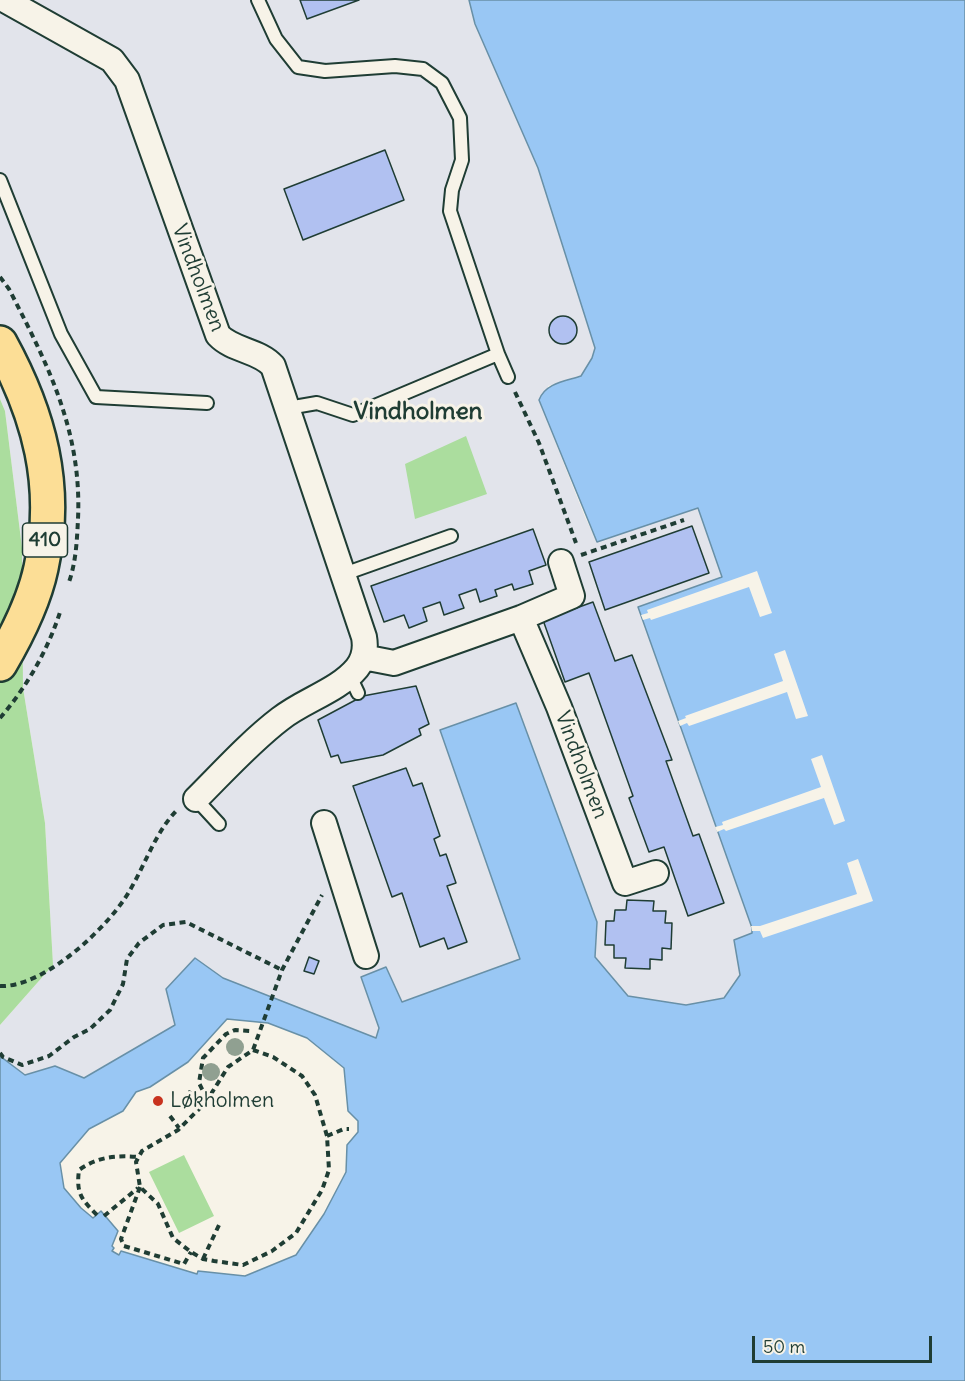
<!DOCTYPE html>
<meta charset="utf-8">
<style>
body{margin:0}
#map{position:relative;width:965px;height:1381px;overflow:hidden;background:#f7f3e8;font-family:Delius,sans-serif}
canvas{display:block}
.scale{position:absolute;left:752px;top:1336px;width:180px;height:27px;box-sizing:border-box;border:3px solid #1f3d34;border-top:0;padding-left:8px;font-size:18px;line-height:21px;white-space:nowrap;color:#1f3d34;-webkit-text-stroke:4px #f7f3e8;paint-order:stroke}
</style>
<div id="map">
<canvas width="965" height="1381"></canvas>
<div class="scale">50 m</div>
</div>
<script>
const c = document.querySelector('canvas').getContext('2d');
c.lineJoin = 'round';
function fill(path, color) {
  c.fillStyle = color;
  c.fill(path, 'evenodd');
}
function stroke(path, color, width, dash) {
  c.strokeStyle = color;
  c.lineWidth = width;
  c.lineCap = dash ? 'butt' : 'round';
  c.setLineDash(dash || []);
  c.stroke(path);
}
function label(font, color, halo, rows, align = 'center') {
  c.font = font + ' Delius,sans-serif';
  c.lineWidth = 6;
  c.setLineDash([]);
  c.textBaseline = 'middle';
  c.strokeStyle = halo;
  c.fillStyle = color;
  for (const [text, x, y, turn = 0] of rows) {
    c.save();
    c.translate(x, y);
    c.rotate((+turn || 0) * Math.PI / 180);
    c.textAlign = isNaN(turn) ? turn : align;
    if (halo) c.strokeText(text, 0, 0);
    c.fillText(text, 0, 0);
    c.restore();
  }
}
const built = new Path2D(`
 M0,0H469L475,24L538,168L595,348L592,358L581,376L548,386L547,421L585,517L597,542L698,508L722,577L638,607L752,928V933L734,940L740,975L724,998L686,1005L627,996L595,957L597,922L516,703L440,730L520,959L401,1002L361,977L379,1028L376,1038L223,978L195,959L166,989L175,1025L83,1078L55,1066L26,1075L0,1056V1025L53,965L45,823L23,688L22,548L5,411L0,399Z`);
const green = new Path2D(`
 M0,399L5,411L22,548L23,688L45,823L53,965L0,1025Z
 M466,436L487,494L415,519L405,464Z
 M184,1155L214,1216L179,1233L149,1172Z`);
const water = new Path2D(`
 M469,0H965V1381H0V1056L25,1075L55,1066L84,1078L175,1025L166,989L195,958L223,978L376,1038L379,1028L361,977L386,967L402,1002L520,959L440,730L516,703L597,922L595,957L628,996L686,1005L724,998L740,975L734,940L752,933V928L638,607L722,577L698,508L597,542L539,400C545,383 566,381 581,376L592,358L595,348L538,168L475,24ZM227,1019L268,1023L307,1038L344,1068L348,1111L358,1121V1132L347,1145L346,1172L324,1214L296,1255L245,1276L198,1271L197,1274L121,1251L119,1255L112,1251L114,1248L112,1246L118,1231L101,1211L93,1218L81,1208L64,1188L60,1163L89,1129L123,1111L136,1092L150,1087L188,1062Z`);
const pier = new Path2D(`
 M757,571L772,613L760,617L749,587L651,620L650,618L643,620L641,615L648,613L647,610Z
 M785,650L808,716L796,719L787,692L689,726L687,723L680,726L678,721L686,718L685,716L783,681L774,654Z
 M822,755L845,821L834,825L824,798L726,831L724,829L717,832L715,827L723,825L722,822L821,787L811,759Z
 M858,859L873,901L763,938L760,931H752L751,926H760L857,894L847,863Z`);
const building = new Path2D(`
 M300,0H359L307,19Z
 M385,150L404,200L303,240L284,189Z
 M549 330a14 14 0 1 1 28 0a14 14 0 1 1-28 0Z
 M692,526L709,573L605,610L589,562Z
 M533,529L546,565L529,571L533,584L514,590L512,584L495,590L497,596L480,602L476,589L459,595L464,608L444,615L440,602L423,608L427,621L409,628L404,615L384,622L371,586Z
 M593,602L615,661L632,655L672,760L666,761L693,836L699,834L724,903L688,916L664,847L649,852L629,798L633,796L589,673L565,682L543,620Z
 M416,686L429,724L419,729L421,735L383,755L341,763L338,755L331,757L318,720L363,696Z
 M406,768L413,786L422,783L440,836L434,839L440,856L446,854L456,883L447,886L467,942L448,949L444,938L420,947L402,893L392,897L353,786Z
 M627,900L654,901L653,911H666L665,923H672L671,949L662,948V960L650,959V969L625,968L626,958H614V945H605L606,921H614L615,910H626Z
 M309,957L319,961L314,974L304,971Z`);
const path = new Path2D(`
 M0,277L9,289C48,365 82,431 78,519C77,540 76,562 69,582
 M515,392L539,443L576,543
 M581,555L684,520
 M0,718C27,687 49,648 61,609
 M0,986C44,988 110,926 130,890C146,863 155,833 177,810
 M253,1050L273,1057L302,1076L315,1095L327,1136L329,1170L322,1190L296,1233L272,1251L243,1265L214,1261L203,1259L191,1252L173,1238L158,1204L140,1187L136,1162L142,1151L178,1130L206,1102L228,1067L253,1050L282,970L322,895
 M0,1053L3,1057L22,1065L49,1056L74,1037L90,1029L110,1010L123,984L127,959L139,943L163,925L186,922L282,970
 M188,1092L207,1099
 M207,1099L199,1083L203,1058L226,1034L235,1030L250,1031
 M170,1116L179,1128
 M327,1136L344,1129H349
 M140,1187L121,1239L124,1246L184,1264L191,1252
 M97,1215C81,1199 76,1193 79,1170C97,1157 116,1155 138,1157
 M104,1216L138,1188
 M203,1259L219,1225`);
const lane = new Path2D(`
 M258,0L276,39L298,67L325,71L395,66L423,69L442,83L460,118L462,160L452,190L450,211L498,354L508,377
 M0,180L61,334L96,397L207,403
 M288,408L317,403L353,415L498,354
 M344,574L451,536
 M350,676L358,693
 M196,799L219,824`);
const street = new Path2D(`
 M5,0L112,60L127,80L218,335C233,351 259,350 273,366L364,637C366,648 365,658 357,668C338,691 304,700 280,719C250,742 223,772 196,799
 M521,618L559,707L625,883L656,873
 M363,657L394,663L521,618L572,596L561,562
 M324,823L366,956`);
const primary = new Path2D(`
 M0,343C39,414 59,486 41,568C34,601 17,635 0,664`);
const trees = [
 [235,1047],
 [211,1072]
];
const markers = [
 [158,1101,6,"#c8321e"]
];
const shields = [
 [45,540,45]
];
const shieldNames = [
 ["410",45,540]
];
const streetNames = [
 ["Vindholmen",198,278,69],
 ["Vindholmen",581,765,69]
];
const poiNames = [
 ["Løkholmen",170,1101]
];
const quarterNames = [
 ["Vindholmen",418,412]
];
fill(built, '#e2e4eb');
fill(green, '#abdd9e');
fill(water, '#99c7f4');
stroke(water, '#6890a7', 1.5);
fill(pier, '#f7f3e8');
fill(building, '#b1c1f1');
stroke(building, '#1f3d34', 1.5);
stroke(lane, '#1f3d34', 16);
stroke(street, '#1f3d34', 28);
stroke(primary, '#1f3d34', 38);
stroke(path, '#1f3d34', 4, [6, 4.5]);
stroke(lane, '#f7f3e8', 12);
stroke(street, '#f7f3e8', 24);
stroke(primary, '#fcde96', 33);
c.fillStyle = '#90a091';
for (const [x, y] of trees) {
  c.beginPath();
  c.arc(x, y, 9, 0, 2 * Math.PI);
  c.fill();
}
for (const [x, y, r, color] of markers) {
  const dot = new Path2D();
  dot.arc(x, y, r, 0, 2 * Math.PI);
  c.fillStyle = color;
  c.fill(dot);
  stroke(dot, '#f7f3e8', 2);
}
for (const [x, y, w] of shields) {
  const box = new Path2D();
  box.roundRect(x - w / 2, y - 17, w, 34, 4.5);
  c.fillStyle = '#f7f3e8';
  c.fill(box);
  stroke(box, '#1f3d34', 1.5);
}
label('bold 20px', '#1f3d34', null, shieldNames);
label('21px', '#1f3d34', '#f7f3e8', streetNames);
label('21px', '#1f3d34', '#f7f3e8', poiNames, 'left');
label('bold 24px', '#1f3d34', '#f7f3e8', quarterNames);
</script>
